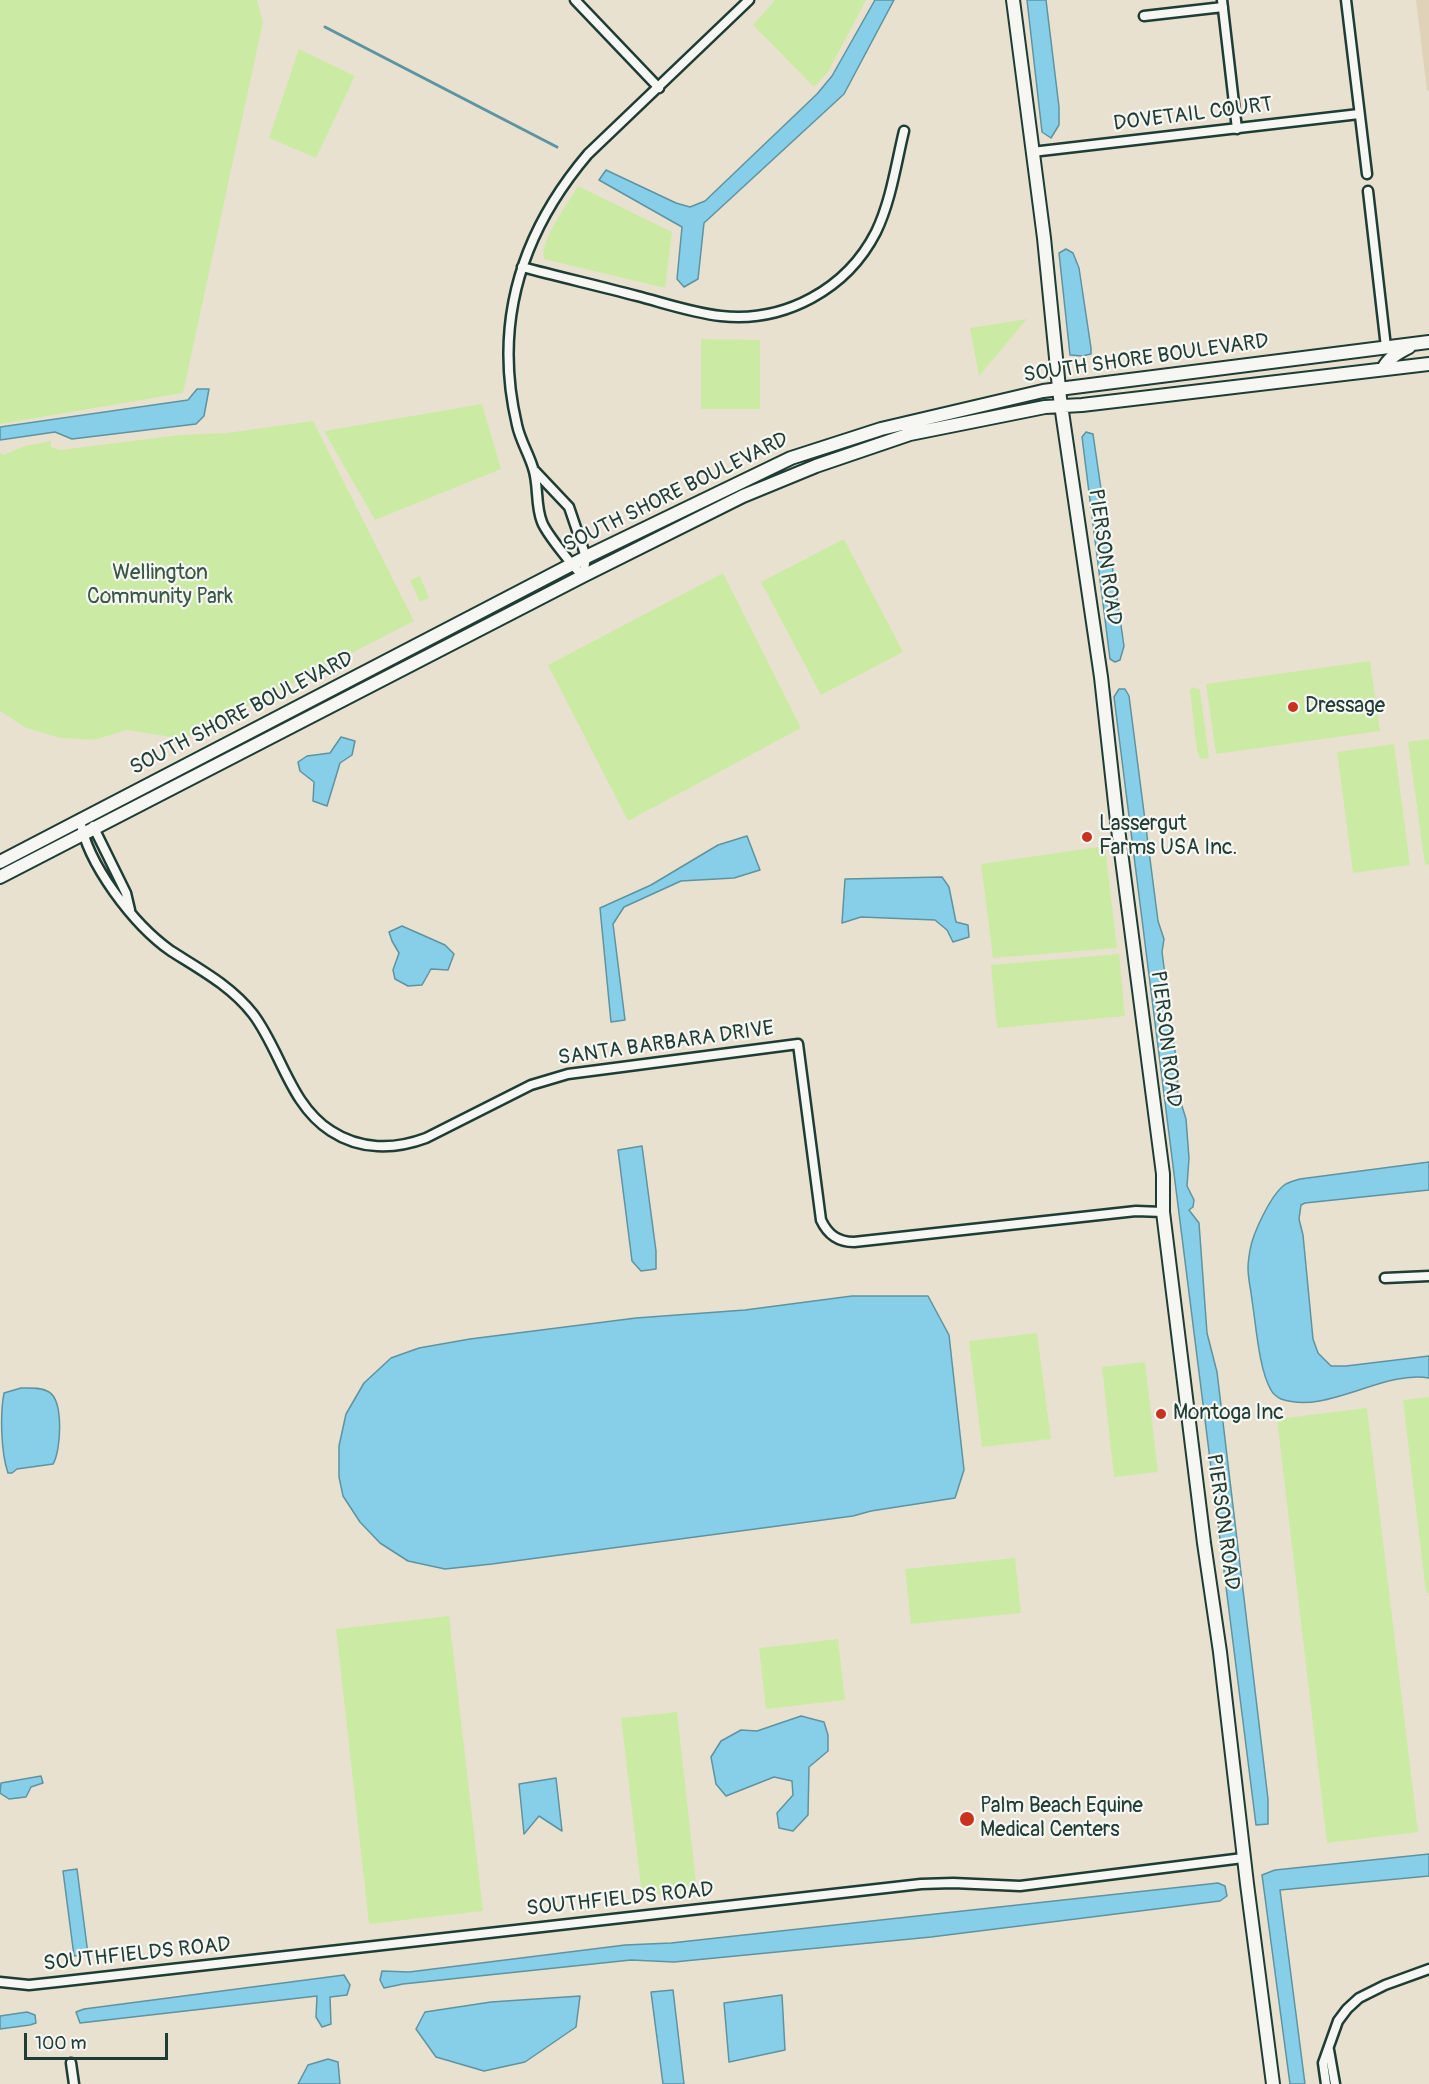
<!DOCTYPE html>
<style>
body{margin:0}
#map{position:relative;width:1429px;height:2084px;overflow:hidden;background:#e9e1d0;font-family:Pangolin,sans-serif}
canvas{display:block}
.scale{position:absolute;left:24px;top:2033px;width:144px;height:27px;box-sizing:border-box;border:3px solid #1f3d34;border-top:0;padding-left:8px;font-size:18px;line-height:21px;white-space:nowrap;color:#1f3d34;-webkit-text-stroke:4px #f6f6f2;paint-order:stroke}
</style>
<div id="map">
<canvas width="1429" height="2084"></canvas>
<div class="scale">100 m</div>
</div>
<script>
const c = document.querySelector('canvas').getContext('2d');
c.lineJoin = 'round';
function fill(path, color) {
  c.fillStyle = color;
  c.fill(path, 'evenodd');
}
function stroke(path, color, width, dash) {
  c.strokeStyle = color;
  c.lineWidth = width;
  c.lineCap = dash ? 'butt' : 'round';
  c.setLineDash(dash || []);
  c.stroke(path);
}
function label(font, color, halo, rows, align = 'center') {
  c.font = font + ' Pangolin,sans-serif';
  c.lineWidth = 4.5;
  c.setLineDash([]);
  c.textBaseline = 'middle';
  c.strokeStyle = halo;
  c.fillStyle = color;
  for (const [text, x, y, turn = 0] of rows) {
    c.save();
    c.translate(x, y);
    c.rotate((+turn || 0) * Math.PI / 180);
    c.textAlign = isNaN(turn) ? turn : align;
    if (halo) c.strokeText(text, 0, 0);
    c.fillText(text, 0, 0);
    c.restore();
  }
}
const built = new Path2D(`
 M1416,0H1429V91H1427Z`);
const green = new Path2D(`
 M0,0H257L263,22L183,393L0,424Z
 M775,0H866L828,72L814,87L753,25Z
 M299,49L355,76L316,158L269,138Z
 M578,186L672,232L665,288L544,259C539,241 569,202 578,186Z
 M1027,319L979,376L970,328Z
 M701,339L760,340V409H701Z
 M482,404L501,469L375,520L324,431Z
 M313,421L414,621L184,739L127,730L94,740L61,738L26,728L0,711V452L3,455L25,446L51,441V447L60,450L179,435L227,433Z
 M844,539L903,652L821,695L761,582Z
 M723,573L801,728L628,821L548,665Z
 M420,576L429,598L420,602L410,580Z
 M1370,661L1380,731L1216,754L1206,684Z
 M1193,687L1200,690L1209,758L1201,759L1197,752L1190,690Z
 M1429,739V864L1425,865L1408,742Z
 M1394,744L1410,865L1353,873L1337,752Z
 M1105,846L1117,948L993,958L981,864Z
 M1119,954L1125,1016L997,1028L991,965Z
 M1037,1333L1051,1439L982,1447L969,1341Z
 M1145,1362L1158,1472L1114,1477L1102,1367Z
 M1429,1397V1593H1426L1403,1400Z
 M1367,1408L1418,1832L1327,1843L1277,1419Z
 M1015,1558L1021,1613L911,1624L905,1569Z
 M449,1616L483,1911L369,1924L336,1629Z
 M838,1639L845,1700L766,1709L759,1648Z
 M677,1712L697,1890L642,1896L621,1718Z`);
const water = new Path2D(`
 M875,0H894L844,94L704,223L698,279L684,287L677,279L682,227L599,180L606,170L676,203L690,207L705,201L817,94L832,76Z
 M1027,0H1046L1059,107V125L1051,138L1042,132Z
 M1066,249L1073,253L1079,268L1091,348V354L1082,356L1070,355L1059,253Z
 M197,389H209L204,416L196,424L72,439L55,432L0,440V427L188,400Z
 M1086,432L1093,434L1124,646L1120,660L1115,662L1110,659L1082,437Z
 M1119,689H1125L1129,696L1158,921L1164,939L1162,952L1178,1074L1177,1090L1186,1119L1189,1158L1187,1186L1194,1200L1193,1207L1189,1210L1199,1223L1207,1333L1217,1372L1268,1799V1824L1256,1825L1114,697Z
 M341,737L355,741L352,755L340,763L327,806L313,801L314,782L300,771L298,762L307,756L330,753Z
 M747,836L760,870L734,878L681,881L624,907L613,924L625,1020L611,1022L600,908L651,885L718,845Z
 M942,877L949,887L956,922L968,925L969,937L953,942L947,930L935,920L861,917L842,923L845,879Z
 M402,926L445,945L454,954L448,970L431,969L422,985L408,986L395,979L393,970L399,953L392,941L389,932Z
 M642,1146L656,1251V1269L641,1271L632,1261L618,1150Z
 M1429,1162V1190L1305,1203L1301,1205L1299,1219L1303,1235L1313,1339L1318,1353L1331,1366H1346L1429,1356V1378C1382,1370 1327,1415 1281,1399C1277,1397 1273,1394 1271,1390C1259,1370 1256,1325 1252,1300C1251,1290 1248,1279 1248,1268C1248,1263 1249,1256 1250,1250C1253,1233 1270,1197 1283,1186C1288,1182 1294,1181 1300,1179Z
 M852,1296H928L949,1335L964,1470L955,1498L871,1511L853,1516L492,1564L445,1569L408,1561L380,1543L360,1522L343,1496L339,1477V1446L346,1414L364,1383L391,1358L419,1348L470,1339L636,1318L745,1310Z
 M21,1388C30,1388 41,1387 49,1392C64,1401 61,1451 53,1464L17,1469L12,1473H8C1,1453 0,1414 4,1393Z
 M801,1716L824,1722L828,1735V1751L809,1767L808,1815L793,1831L779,1828L777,1813L793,1795L792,1781L774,1777L726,1796L716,1784L711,1757L721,1741L741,1730L757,1731Z
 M41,1776L43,1783L31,1787L26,1797L9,1799L0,1793L1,1783Z
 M556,1778L562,1831L539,1816L524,1834L519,1784Z
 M1429,1854V1876L1280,1890L1305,2084H1290L1262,1875L1275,1870Z
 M77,1869L88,1954L74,1956L63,1871Z
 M1218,1883L1225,1886L1227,1896L1220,1901L931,1937L674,1962L631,1960L403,1984L384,1988L380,1980L382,1971L409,1972L625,1945L671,1943Z
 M344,1975L350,1985L347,1995L330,1997L331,2024L322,2027L316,2017L317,1996L80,2023L76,2012L84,2009Z
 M673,1990L684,2084H663L651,1992Z
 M782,1995L785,2050L729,2062L724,2003Z
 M580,1996L576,2027L525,2062L484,2071L436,2057L416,2029L425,2012L491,2002Z
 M27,2012L35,2015L36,2023L30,2025L0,2029V2016Z
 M328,2059L338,2062L340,2084H298L308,2065Z`);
const stream = new Path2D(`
 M325,27L557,147`);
const street = new Path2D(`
 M575,0L659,88
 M1222,0L1237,129
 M1346,0L1367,174
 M1144,16L1223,7
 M1032,152L1359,114
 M1368,191L1386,347
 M522,267C560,277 599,286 637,296C664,303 693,313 721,316C785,323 847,289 876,232C891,201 896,164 904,131
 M534,470L569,507L586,557L583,576
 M583,576C574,568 546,533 542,522C535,505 539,485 533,468C529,454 520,440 517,425C493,323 521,233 588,154L749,0
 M80,819C87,864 134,925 171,951C201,970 231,986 253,1014C281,1051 290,1105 331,1131C360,1150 394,1150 426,1138L531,1085L568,1074L798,1044L821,1220C828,1235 838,1242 854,1242L1136,1211L1163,1212
 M93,826L126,893L130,910
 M1385,1278L1429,1276
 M0,1982L29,1985L57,1982L921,1884L953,1883L1020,1886L1243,1858
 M1329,2050L1335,2084
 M71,2063L74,2084
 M1326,2084L1323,2063L1338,2021L1347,2009L1359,1998L1385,1985L1429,1969`);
const secondary = new Path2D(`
 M1013,0L1044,238L1060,398L1101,677L1117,821L1163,1174V1212L1204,1543L1220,1652L1247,1884L1273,2084
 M1383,369C1389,357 1398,353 1409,347
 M0,862L586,557L791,458L881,429L1043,391L1429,342
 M0,877L583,576L743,496L816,466L910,434L1045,407L1082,405L1429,364`);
const markers = [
 [1293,707,6,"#c8321e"],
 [1087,837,6,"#c8321e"],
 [1161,1414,6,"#c8321e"],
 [967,1819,8,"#c8321e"]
];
const streetNames = [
 ["DOVETAIL COURT",1193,115,-7],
 ["SOUTH SHORE BOULEVARD",1146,359,-8],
 ["SOUTH SHORE BOULEVARD",676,493,-26],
 ["PIERSON ROAD",1104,557,82],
 ["SOUTH SHORE BOULEVARD",242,714,-27],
 ["PIERSON ROAD",1165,1039,83],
 ["SANTA BARBARA DRIVE",666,1044,-8],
 ["PIERSON ROAD",1222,1522,82],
 ["SOUTHFIELDS ROAD",620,1900,-6],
 ["SOUTHFIELDS ROAD",137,1955,-6]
];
const parkNames = [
 ["Wellington",160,574],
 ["Community Park",160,598]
];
const poiNames = [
 ["Dressage",1305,707],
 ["Lassergut",1099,825],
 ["Farms USA Inc.",1099,849],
 ["Montoga Inc",1173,1414],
 ["Palm Beach Equine",980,1807],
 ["Medical Centers",980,1831]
];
fill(built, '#e0d2b8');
fill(green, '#cbeba4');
fill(water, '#87cee8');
stroke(water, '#5d94a0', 1.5);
stroke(stream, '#5d94a0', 3);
stroke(street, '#1f3d34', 13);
stroke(secondary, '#1f3d34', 16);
stroke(street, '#f6f6f2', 8);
stroke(secondary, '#f6f6f2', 12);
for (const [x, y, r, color] of markers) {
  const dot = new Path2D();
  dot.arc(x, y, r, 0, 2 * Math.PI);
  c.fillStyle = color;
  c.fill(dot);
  stroke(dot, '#f6f6f2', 2);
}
label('21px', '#1f3d34', '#f6f6f2', streetNames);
label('21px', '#395745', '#f6f6f2', parkNames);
label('21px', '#1f3d34', '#f6f6f2', poiNames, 'left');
</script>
